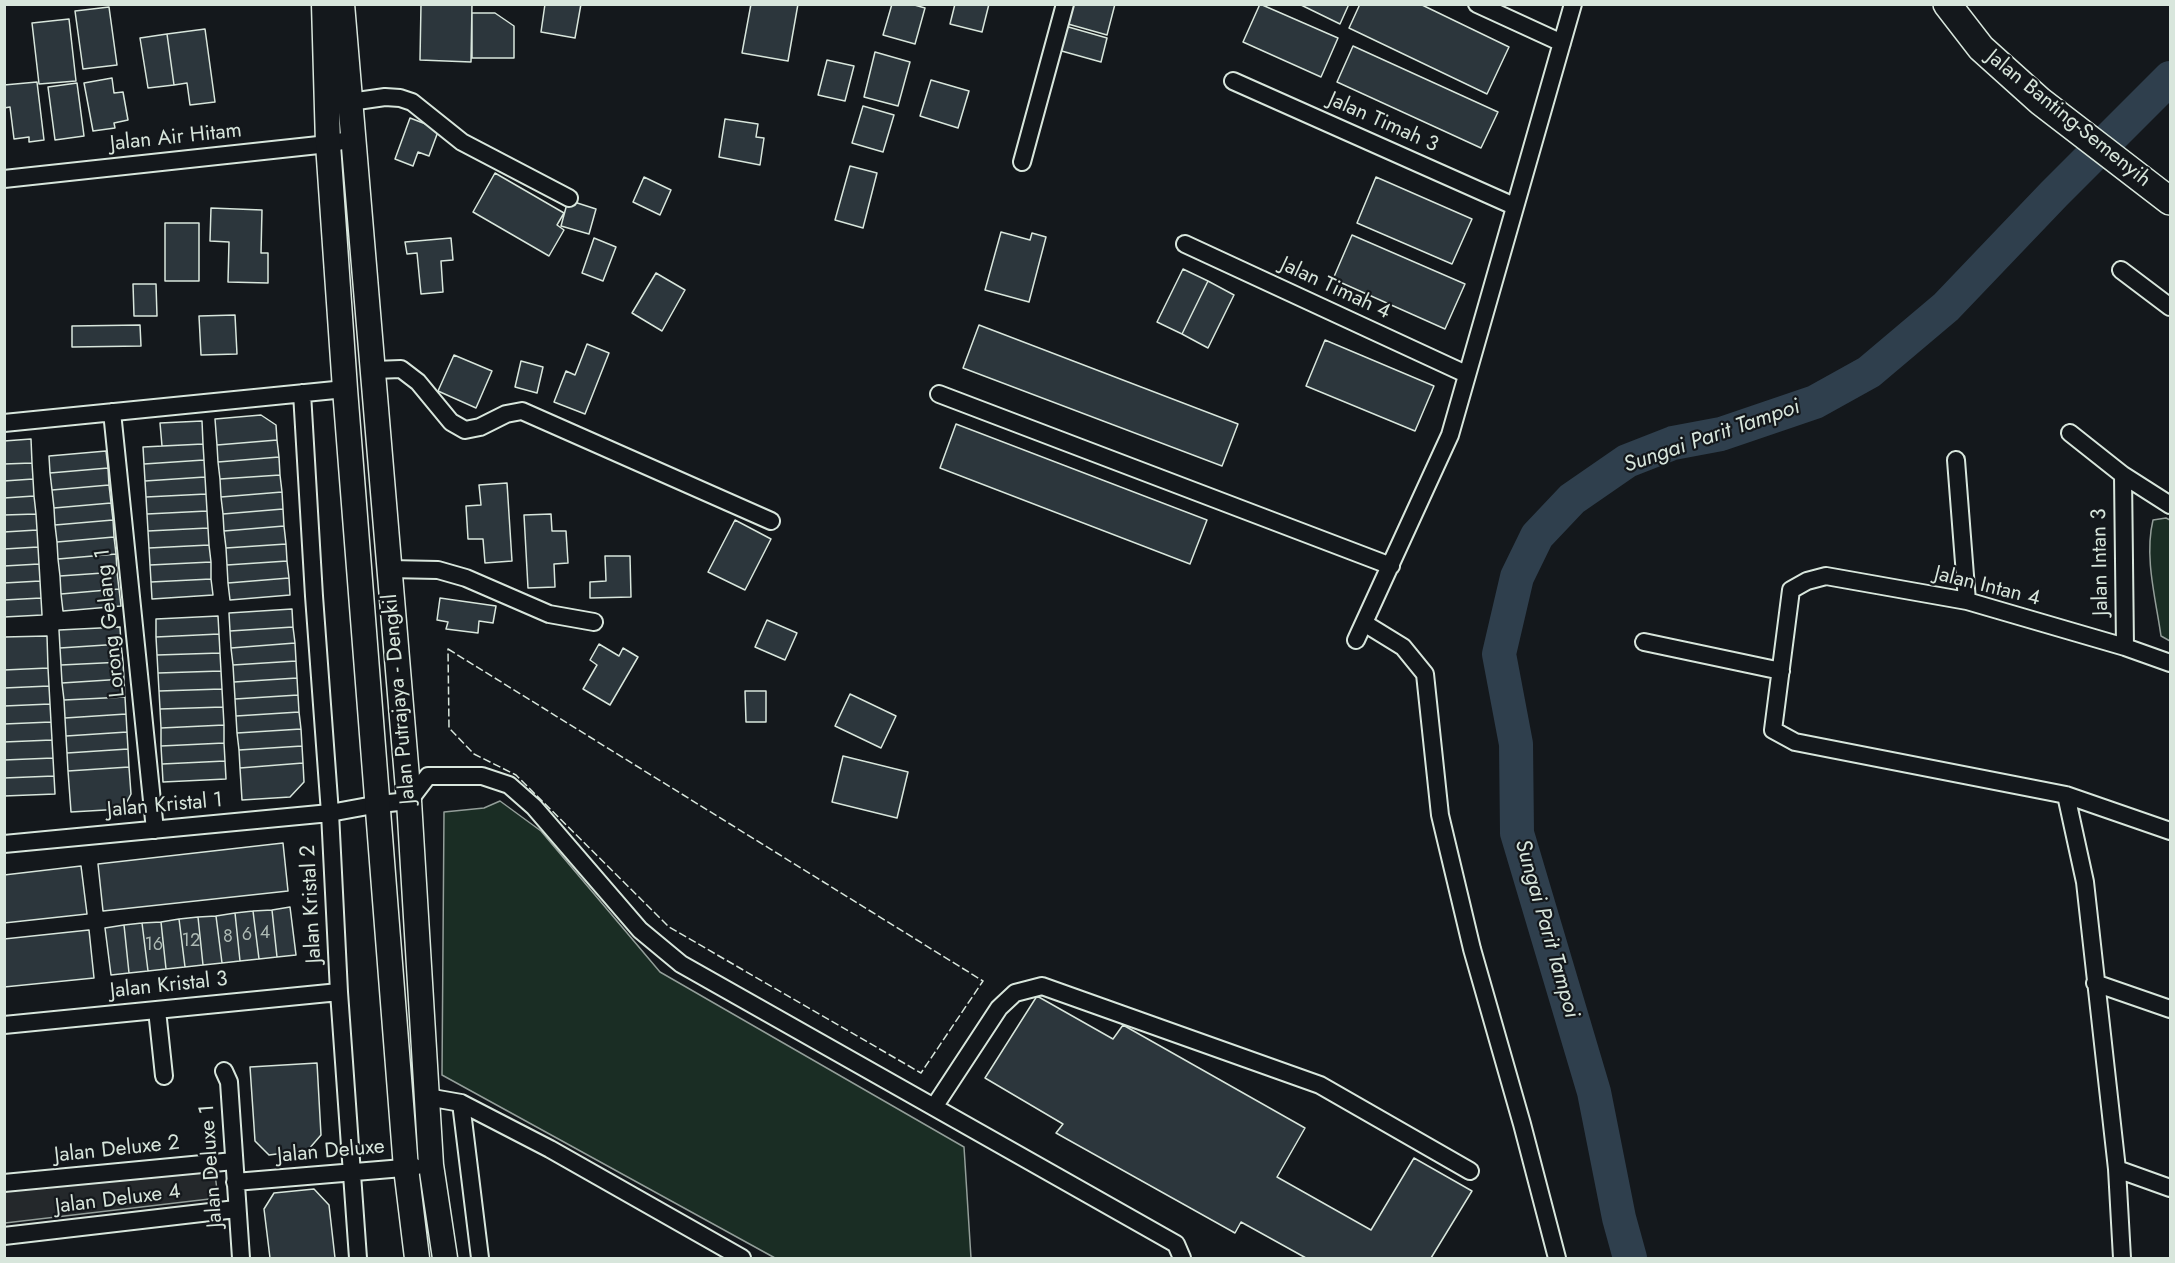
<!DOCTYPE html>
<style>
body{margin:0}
#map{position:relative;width:2175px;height:1263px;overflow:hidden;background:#14181c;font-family:Jost,sans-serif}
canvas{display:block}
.frame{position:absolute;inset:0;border:6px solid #d8e6dc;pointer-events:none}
</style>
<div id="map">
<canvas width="2175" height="1263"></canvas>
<div class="frame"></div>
</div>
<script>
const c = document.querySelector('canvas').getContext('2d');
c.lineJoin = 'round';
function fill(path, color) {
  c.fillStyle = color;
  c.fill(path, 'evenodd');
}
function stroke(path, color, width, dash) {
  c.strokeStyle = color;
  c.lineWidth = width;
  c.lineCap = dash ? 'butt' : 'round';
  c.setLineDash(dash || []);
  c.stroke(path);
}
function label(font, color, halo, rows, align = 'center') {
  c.font = font + ' Jost,sans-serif';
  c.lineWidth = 4.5;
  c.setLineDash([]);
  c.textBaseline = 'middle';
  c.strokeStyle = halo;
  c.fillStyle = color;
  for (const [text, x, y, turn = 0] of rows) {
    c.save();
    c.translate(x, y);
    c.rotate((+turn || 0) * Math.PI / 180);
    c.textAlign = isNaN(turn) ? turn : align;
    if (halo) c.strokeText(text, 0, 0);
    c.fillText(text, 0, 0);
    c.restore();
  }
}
const green = new Path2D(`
 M2166,518L2170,520V641L2161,636C2156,600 2144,557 2153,520Z
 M500,801L541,831L660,972L964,1147L971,1258H775L442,1075L444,812L484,808Z`);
const parking = new Path2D(`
 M214,1166L218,1198L5,1223L4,1190Z`);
const river = new Path2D(`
 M1630,1258L1619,1218L1594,1092L1517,833L1516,744L1499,654L1517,577L1537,536L1572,499L1627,461L1673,443L1721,434L1815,402L1869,372L1946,307L2054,194L2170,78`);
const building = new Path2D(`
 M421,4H472L471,62L420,60Z
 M545,4H581L575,38L541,32Z
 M751,4H798L788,61L742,53Z
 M892,4H911L925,8L915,44L883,35Z
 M955,4H989L982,32L950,24Z
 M1065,4H1115L1107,35L1061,22Z
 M1260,4L1338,38L1321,77L1243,42Z
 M1299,4H1349L1340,24Z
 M1360,4H1420L1509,47L1487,94L1349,28Z
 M109,7L117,65L83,69L75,11Z
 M472,13H495L514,26V58H472Z
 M69,19L76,81L39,84L32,23Z
 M1065,26L1107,38L1101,62L1058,50Z
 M205,29L215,102L190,105L187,83L174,85L167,34Z
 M167,34L174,85L148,88L140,38Z
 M1353,46L1498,112L1481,148L1337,82Z
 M875,52L910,62L898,106L864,97Z
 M827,60L854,66L845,101L818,95Z
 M112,78L114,93L123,92L128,120L114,123L115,128L93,131L84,83Z
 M931,80L969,91L958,128L920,116Z
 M37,82L44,140L29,142V137L14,139L10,107L4,108V85Z
 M77,83L84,136L55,140L48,87Z
 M863,106L894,115L883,152L852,143Z
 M410,118L439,129L429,156L418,152L413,166L395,159Z
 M725,119L758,124L756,137L764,138L760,165L719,157Z
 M850,166L877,173L863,228L835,220Z
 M495,173L564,213L557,225L564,230L549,256L473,212Z
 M644,177L671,190L660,215L633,202Z
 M1376,177L1472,219L1452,264L1357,223Z
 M568,200L596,209L589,234L561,226Z
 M211,208L262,210L261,253H268V283L228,282L229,242L210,241Z
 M165,223H199V281H165Z
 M1001,232L1030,240L1032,233L1046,237L1029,302L985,290Z
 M1352,235L1465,284L1445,329L1333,279Z
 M451,238L453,260L441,261L443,292L421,294L417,253L407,254L405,242Z
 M594,238L616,247L603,281L582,273Z
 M1183,269L1208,281L1182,334L1157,322Z
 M656,273L685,290L662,331L632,313Z
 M1208,281L1234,295L1208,348L1182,334Z
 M133,284H156L157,316H134Z
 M235,315L237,354L201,355L199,316Z
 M140,325L141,346L72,347V326Z
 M979,325L1238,424L1222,466L963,368Z
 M1325,340L1434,386L1415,431L1306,386Z
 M587,344L609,353L585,414L554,402L566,371L575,375Z
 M454,355L492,371L476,408L438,391Z
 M521,361L543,367L537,393L515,387Z
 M261,415L276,425L277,440L217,445L215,419Z
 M202,421L203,444L162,446L160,423Z
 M956,424L1207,520L1190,564L940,468Z
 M31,439L32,463L4,464V441Z
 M277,440L279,457L218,462L217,445Z
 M203,444L204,460L144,464L143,447Z
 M106,451L108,468L50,473L49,456Z
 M279,457L280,475L220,479L218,462Z
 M204,460L205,477L145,481L144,464Z
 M32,463L33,479L4,481V464Z
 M108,468L109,485L52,490L50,473Z
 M280,475L282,492L221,497L220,479Z
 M205,477L206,494L146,497L145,481Z
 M33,479L34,496L4,498V481Z
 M507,483L512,561L485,563L483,539H468L466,506L481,505L479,485Z
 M109,485L111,503L54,508L52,490Z
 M282,492L283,509L223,514L221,497Z
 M206,494L207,511L147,514L146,497Z
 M34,496L36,514L4,515V498Z
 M111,503L113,520L55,525L54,508Z
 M283,509L284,526L224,531L223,514Z
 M207,511L208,528L148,531L147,514Z
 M36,514L37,530L4,532V515Z
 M551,514L552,531H566L568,563L554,564L555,587L528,588L524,515Z
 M113,520L114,537L57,542L55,525Z
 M735,520L771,539L745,590L708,572Z
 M284,526L286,544L226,548L224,531Z
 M208,528L209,545L149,548L148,531Z
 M37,530L38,547L4,549V532Z
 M114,537L116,554L58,559L57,542Z
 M286,544L287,561L227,565L226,548Z
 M209,545L211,562L150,565L149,548Z
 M38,547L39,564L4,566V549Z
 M116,554L117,572L60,576L58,559Z
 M605,556H630L631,597L590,598V582L606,581Z
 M287,561L289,578L228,583L227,565Z
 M211,562V579L151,582L150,565Z
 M39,564L40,581L4,583V566Z
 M117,572L119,589L61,594L60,576Z
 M289,578L290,595L230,600L228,583Z
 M211,579L213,595L152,599L151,582Z
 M40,581L41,598L4,600V583Z
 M119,589L121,606L63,611L61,594Z
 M41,598L42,615L4,617V600Z
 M440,598L496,606L493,623L479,621L478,633L446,629L448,622L437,620Z
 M292,609L293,627L230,631L229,613Z
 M218,616L219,634L156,637V619Z
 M767,620L797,633L785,660L755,647Z
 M120,627L121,644L60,648L59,630Z
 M293,627L295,643L231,648L230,631Z
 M219,634L220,653L157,655L156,637Z
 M47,636L48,668L4,670V637Z
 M295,643L296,661L233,665L231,648Z
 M121,644L123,662L61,665L60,648Z
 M599,644L619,656L623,648L638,657L610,705L583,689L597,665L590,660Z
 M220,653L221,671L158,673L157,655Z
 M296,661L297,678L234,682L233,665Z
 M123,662L124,679L62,683L61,665Z
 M48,668L49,686L4,688V670Z
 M221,671L222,689L159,691L158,673Z
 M297,678L298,695L235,699L234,682Z
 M124,679L125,697L64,700L62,683Z
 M49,686L50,704L4,706V688Z
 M222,689L223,707L160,709L159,691Z
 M745,691H766V722H746Z
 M850,694L896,716L881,748L835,726Z
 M298,695L299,712L236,716L235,699Z
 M125,697L126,714L65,718L64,700Z
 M50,704L51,722L4,724V706Z
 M223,707L224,725L161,728L160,709Z
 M299,712L301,729L237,733L236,716Z
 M126,714L127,732L66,736L65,718Z
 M51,722L52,740L4,742V724Z
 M224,725V743L161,746V728Z
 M301,729L302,746L239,750L237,733Z
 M127,732L128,749L67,753L66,736Z
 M52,740L53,758L4,760V742Z
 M224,743L225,761L162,764L161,746Z
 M302,746L303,763L240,768L239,750Z
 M128,749L129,767L68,771L67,753Z
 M843,756L908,772L897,818L832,802Z
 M53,758L54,776L4,778V760Z
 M225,761L226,779L163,782L162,764Z
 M303,763L304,782L290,797L242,800L240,768Z
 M129,767L131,794L123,809L71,812L68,771Z
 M54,776L55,794L4,796V778Z
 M283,843L288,891L103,911L98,864Z
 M81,866L87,914L4,923V875Z
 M290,907L296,955L277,957L272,910Z
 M272,910L277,957L259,959L253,911Z
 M253,911L259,959L240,961L235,913Z
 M235,913L240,961L222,963L216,916Z
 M216,916L222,963L203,965L198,917Z
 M198,917L203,965L185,967L179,919Z
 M179,919L185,967L166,969L161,922Z
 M161,922L166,969L148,971L142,923Z
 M142,923L148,971L129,973L124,925Z
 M124,925L129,973L111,975L105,928Z
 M89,930L94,978L4,987V939Z
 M1037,996L1113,1039L1123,1025L1305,1128L1277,1177L1371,1230L1414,1158L1472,1191L1431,1258H1306L1241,1222L1235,1233L1056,1133L1063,1124L985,1078Z
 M317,1063L321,1135L308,1150L269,1155L255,1141L250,1067Z
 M314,1189L329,1205L335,1258H270L264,1209L274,1193Z`);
const street = new Path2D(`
 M1477,4L1562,43
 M1233,81L1514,206
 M350,102L385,97L400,98L412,102L462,142L569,198
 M1022,162L1065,4
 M4,179L328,144L353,139
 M1185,244L1466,374
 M2121,270L2170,307
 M374,370L401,369L418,382L451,422L465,430L480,427L506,414L522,411L771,521
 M302,393L314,596L330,813L339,992L358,1258
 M939,394L1391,566
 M112,412L155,830
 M4,423L345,389
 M2070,433L2123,475L2170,505
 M1956,460L1967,601
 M2123,475L2125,647
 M389,569L438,570L466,578L549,614L594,622
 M1364,623L1403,647L1425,674L1440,815L1472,949L1522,1124L1557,1258
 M1356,640L1450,435L1573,4
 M1644,642L1781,671
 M2170,663L2125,647L1967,601L1826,576L1807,581L1791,590L1773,730L1795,742L2066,795L2170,831
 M2066,795L2085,882L2117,1169L2122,1258
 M4,844L330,813L379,804L409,801L428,776H482L509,785L534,807L640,930L681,964L1176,1244L1182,1258
 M2095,983L2170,1009
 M157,1010L164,1076
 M4,1025L339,992
 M224,1071L229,1082L241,1258
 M427,1097L461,1103L550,1149L742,1258
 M461,1103L480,1258
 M934,1107L999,1008L1015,993L1042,986L1320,1085L1470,1171
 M2117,1169L2170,1188
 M235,1182L415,1167
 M4,1183L234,1161
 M4,1236L236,1209`);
const secondary = new Path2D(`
 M324,4L328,144L345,389L406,1168L417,1258
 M342,4L409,801L431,1165L445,1258`);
const primary = new Path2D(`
 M1947,4L1981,48L2040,101L2170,201`);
const fence = new Path2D(`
 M448,649L983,981L921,1073L669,927L516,775L474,754L449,728Z`);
const numberNames = [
 ["4",265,934],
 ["6",247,936],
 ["8",228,938],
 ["12",191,942],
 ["16",154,946]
];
const streetNames = [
 ["Jalan Banting-Semenyih",2068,119,39],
 ["Jalan Timah 3",1383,123,24],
 ["Jalan Air Hitam",176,138,-6],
 ["Jalan Timah 4",1335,289,25],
 ["Jalan Intan 3",2101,562,-91],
 ["Jalan Intan 4",1987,587,14],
 ["Lorong Gelang 1",111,623,-96],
 ["Jalan Putrajaya - Dengkil",400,699,-95],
 ["Jalan Kristal 1",165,806,-5],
 ["Jalan Kristal 2",312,904,-93],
 ["Jalan Kristal 3",169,986,-6],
 ["Jalan Deluxe 2",117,1150,-6],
 ["Jalan Deluxe",331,1152,-5],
 ["Jalan Deluxe 1",212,1166,-94],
 ["Jalan Deluxe 4",118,1200,-7]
];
const waterNames = [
 ["Sungai Parit Tampoi",1712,437,-19],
 ["Sungai Parit Tampoi",1546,929,74]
];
fill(green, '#1a2d24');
stroke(green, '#939e99', 1.5);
fill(parking, '#24282b');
stroke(parking, '#939e99', 1.5);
stroke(river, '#2f3f4d', 34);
fill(building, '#2c363c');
stroke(building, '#d8e6dc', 1.5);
stroke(street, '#d8e6dc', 20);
stroke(secondary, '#d8e6dc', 27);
stroke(primary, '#d8e6dc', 30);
stroke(street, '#14181c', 16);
stroke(secondary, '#14181c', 24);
stroke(primary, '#14181c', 27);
stroke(fence, '#d8e6dc', 1.5, [8, 3]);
label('18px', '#adbab4', null, numberNames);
label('21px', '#d8e6dc', '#14181c', streetNames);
label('italic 22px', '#d8e6dc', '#14181c', waterNames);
</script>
